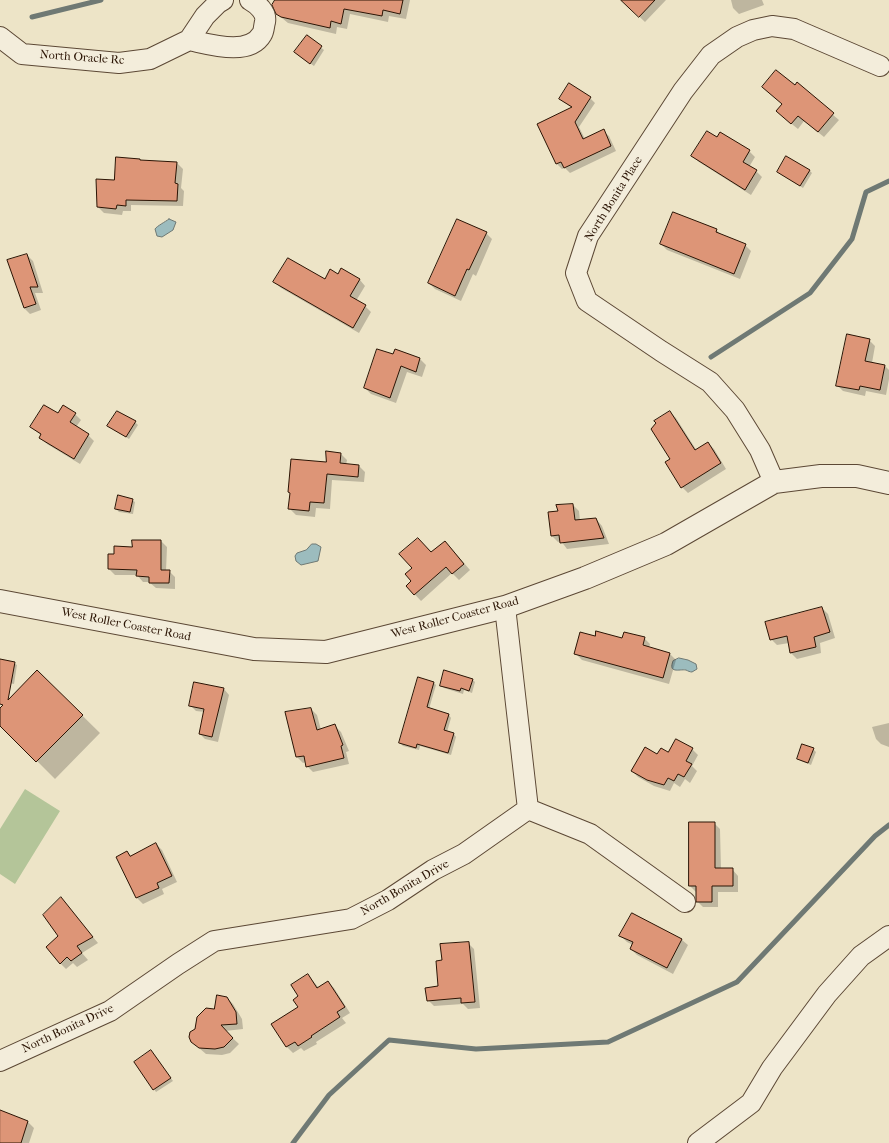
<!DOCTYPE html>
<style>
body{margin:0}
canvas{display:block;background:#ede4c7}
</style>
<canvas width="889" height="1143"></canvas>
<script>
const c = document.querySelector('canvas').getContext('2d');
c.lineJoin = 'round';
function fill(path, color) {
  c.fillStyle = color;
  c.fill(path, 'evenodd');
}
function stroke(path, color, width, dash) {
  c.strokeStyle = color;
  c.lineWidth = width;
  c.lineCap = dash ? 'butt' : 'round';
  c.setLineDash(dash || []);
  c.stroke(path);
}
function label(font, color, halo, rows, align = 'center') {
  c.font = font + ' "IM FELL French Canon",serif';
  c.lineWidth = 3.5;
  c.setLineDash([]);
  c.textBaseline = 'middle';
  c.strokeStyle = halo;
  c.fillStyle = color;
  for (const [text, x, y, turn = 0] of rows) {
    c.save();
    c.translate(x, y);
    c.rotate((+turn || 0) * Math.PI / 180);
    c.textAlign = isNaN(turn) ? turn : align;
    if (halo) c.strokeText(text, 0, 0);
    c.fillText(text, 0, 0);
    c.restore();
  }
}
const green = new Path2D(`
 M25,789L60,811L15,884L0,874V829Z`);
const water = new Path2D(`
 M169,219L176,222L173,230L162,237L157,236L155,229C157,226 165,222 169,219Z
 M312,544H316L321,547L318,561L301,565L296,561L295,556L297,553L306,550Z
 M679,658L688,660L696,664L697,669L692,672C690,672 688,671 686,670C679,669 668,674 673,661Z`);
const shadow = new Path2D(`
 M277,0H410L406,19L389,16L388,22L350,14L347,29L337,27L336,34L288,23L277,14Z
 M624,0H666L645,22L623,1Z
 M731,0H762L764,5L739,14L733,8Z
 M307,36L324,50L314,66L298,55Z
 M797,84L839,120L824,137L804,121L798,129L783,117Z
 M590,98L595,103L579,127L585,139L603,131L609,136L616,151L570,173L565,168L562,169L557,164L572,108L560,99Z
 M720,133L749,151L755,157L749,167L756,171L762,177L751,195L699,162L693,156L717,138Z
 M141,161L177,163L183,169L181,188L184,191L183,206L131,205V211H123L122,215L104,213L98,207Z
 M809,170L812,173L803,188L778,172Z
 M716,230L722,235L745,245L751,251L740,279L667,250L661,244Z
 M486,233L492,239L476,276L473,274L461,301L435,289L429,283Z
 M27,255L33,261L43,293H35L41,310L30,314L24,308L8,261Z
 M338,275L360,280L365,286L356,301L365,306L371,312L359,333L281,288L275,282L325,280Z
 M869,340L875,346L872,363L885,366L889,370V379L886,395L866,391L865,396L843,391L837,385Z
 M395,350L420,359L426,365L422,377L407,372L396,403L371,394L365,388L393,356Z
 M670,412L676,418L697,451L708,443L714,449L726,469L688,493L682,487L671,459Z
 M75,414L81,420L76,427L88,435L94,441L80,464L47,444L41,438L42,436L31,427L58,415Z
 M135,422L138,425L129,439L108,426Z
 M341,454L347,460L346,465L359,466L365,472L364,482L332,480L330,509L316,508L315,517L296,515L290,509Z
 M132,500L135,502L133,514L119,512L116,509Z
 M573,505L579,511L580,521L596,519L602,526L609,544L567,549L561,541L558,542L552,536L559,511Z
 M161,541L167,547L166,571H169L175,577V589L156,588L149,582H143L137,575H115L109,569L115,555L133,548Z
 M451,548L470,570L459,580L452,573L421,601L407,586L412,581L432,553Z
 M822,608L828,614L835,638L820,643L821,653L797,659L791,653L789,643L777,645L771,639Z
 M596,637L623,639L644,638L650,644L649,648L670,654L676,660L669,684L582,660L576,654Z
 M0,660L14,663L17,665L14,684L0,681Z
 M37,671L100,733L55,779L0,724V709Z
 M472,679L475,682L472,693L464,690L463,694L444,688L441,685Z
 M434,683L436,685L429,709L449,715L451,718L447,732L454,734L456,737L451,755L420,746L419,750L403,746L400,743Z
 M224,689L229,695L218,742L205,739L200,734L205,712L196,711L190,705Z
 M311,709L317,715L321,730L334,725L341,732L349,751L346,752L349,764L313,772L307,766L306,762L303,763L297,757Z
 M889,723V747L881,744L876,739L872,727Z
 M692,749L698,755L692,766L697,771L690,783L685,779L680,787L674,783L670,791L654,786L638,777L632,771L657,756Z
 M813,749L816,752L811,765L801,761L798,758Z
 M714,823L720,829L721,869H732L738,876V892H718V907H703L697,901L696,892L690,886Z
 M156,844L162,850L177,882L162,889L164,894L143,904L137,898L117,857L127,852L131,856Z
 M66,905L98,943L82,953L88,960L77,967L73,963L66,969L60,963L59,936Z
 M632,914L682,940L688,945L673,974L637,955L631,949L633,945L627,942L621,936Z
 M468,943L474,949L480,1008L468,1009L463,1004L434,1006L428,1000L439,987L443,961Z
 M308,975L319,988L328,982L334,988L350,1013L342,1018L346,1023L316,1042L317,1044L304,1051L301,1048L293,1053L287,1047L272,1024L299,1007L300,996Z
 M227,998L233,1004L242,1019L243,1029L225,1031L239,1044L230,1053L222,1055L206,1054L192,1042L215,1011Z
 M151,1051L173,1081L156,1092L154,1089Z
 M0,1111L28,1122L34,1128L29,1143H0Z`);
const stream = new Path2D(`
 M32,17L101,0
 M711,357L810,293L852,239L866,192L889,181
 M293,1143L329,1095L389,1040L476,1049L608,1042L737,982L875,836L889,825`);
const building = new Path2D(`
 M275,0H403L400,14L383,10L382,16L344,9L341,24L331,21L330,28L281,17L276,14L272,5Z
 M621,0H655L639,17Z
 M307,35L322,46L310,64L294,52Z
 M776,70L795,85L797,82L834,113L818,132L798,116L791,124L776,111L782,104L762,87Z
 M569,83L591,97L575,122L583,139L604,129L611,146L564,168L561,162L556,164L537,124L572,107L559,99Z
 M707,131L717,137L720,132L750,150L743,162L757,170L745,190L691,156Z
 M786,156L810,170L800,186L777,172Z
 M116,157L140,159V160L177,162L175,183L178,184L177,201L126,200V206L117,205L116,209L97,207L96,179L114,180Z
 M673,212L717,229L716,232L746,244L734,274L660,244Z
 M457,219L487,232L469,270L467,269L455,296L428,283Z
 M27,254L38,287H30L36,304L24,308L7,260Z
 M288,258L325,279L330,269L338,274L341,268L360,279L350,296L366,305L353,328L273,282Z
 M847,334L870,339L865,361L885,365L880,390L860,386L859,390L836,386Z
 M377,349L393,354L395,349L420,358L416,372L401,366L390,398L364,388Z
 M44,405L58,413L63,405L76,413L70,422L89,434L74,459L39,438L41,434L30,427Z
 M117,411L136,421L126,437L107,426Z
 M670,411L695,450L708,442L721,463L681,488L665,462L670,459L651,429L656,423L654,421Z
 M326,451L341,453L340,463L359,465L358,477L327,474L324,503L310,502L309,511L288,509L290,493L288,492L291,459L326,462Z
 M118,495L133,499L130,512L115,509Z
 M573,504L575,520L596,518L604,538L560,543L559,535L551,536L548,512L558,511L556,505Z
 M418,538L431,552L445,541L464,564L452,574L446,567L414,595L406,586L411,581L405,574L412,568L399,554Z
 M132,540H161V570H170L169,583H149V577L136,576L137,570L108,569V554H114V546L132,547Z
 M822,607L830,632L814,637L816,647L790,653L787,636L770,640L765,622Z
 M596,631L622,638L624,632L645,637L643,645L670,653L663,678L574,654L580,632L595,636Z
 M0,659L15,662L8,700L37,670L83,715L36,762L0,726V708L3,705L0,704Z
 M444,670L473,679L469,691L461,688L460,691L440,686Z
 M418,677L434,682L427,707L449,714L444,730L454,733L448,753L417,744L416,748L399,743Z
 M194,682L224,688L212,737L199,734L204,709L189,706Z
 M311,708L317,730L335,724L343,745L341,746L344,758L306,767L304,756L296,757L285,712Z
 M676,739L693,748L686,761L692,764L684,777L678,774L674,781L668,778L664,785L647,780L631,771L645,747L657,754L661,748L668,752Z
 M802,744L814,748L808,763L797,759Z
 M689,822H715V868H733V886H712V902H696V886H689Z
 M156,843L172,876L157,883L159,888L136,898L116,857L127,851L130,856Z
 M61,897L93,937L77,946L82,953L71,961L67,957L60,964L46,947L58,936L43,915Z
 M632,913L682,939L667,968L630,949L633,942L619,936Z
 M469,942L475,1002L461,1003V998L427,1001L425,988L438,986L436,961L442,960L440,944Z
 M308,974L317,988L328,981L345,1007L337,1012L340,1017L311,1036L312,1037L298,1046L295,1042L286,1047L271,1024L298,1007L293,1000L298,996L291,985Z
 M217,995L227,997L236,1012L237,1024L221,1025L233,1038L224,1047L215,1049L199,1048L191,1042L189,1037L190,1032L195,1029L197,1017L206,1008L214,1009Z
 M151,1050L171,1078L153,1090L134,1062Z
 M0,1110L28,1121L21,1143H0Z`);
const minor = new Path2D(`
 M0,37L22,54L119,63L150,59L189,40L205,16L218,3L223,0
 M189,40C209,44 249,57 262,34C264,31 264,25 265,22C267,12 257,4 250,0
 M774,482L760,450L735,410L710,382L661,351L587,301L576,273L588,236L683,91L711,55L737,37L753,30L772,26L794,29L880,66
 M505,607L528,809
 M528,809L590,834L685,902
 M0,1061L110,1011L178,964L214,941L351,919L388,900L433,870L464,854L528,809
 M698,1143L751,1103L772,1068L827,994L861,956L889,936`);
const tertiary = new Path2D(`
 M0,601L254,649L326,652L505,607L585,578L666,544L774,482L821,476H857L889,483`);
const streetNames = [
 ["North Oracle Rc",82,58,4],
 ["North Bonita Place",614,199,-58],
 ["West Roller Coaster Road",455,618,-15],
 ["West Roller Coaster Road",126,625,11],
 ["North Bonita Drive",405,888,-30],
 ["North Bonita Drive",68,1029,-25]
];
fill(green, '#b4c599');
fill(water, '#9cbcbe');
stroke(water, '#6f7974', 1);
fill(shadow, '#0003');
stroke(stream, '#6f7974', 5);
fill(building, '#dd9577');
stroke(building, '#2b1404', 1);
stroke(minor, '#5c4835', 22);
stroke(tertiary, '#5c4835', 24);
stroke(minor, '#f3eddb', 20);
stroke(tertiary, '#f3eddb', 22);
label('12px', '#2b1404', '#f3eddb', streetNames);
</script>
